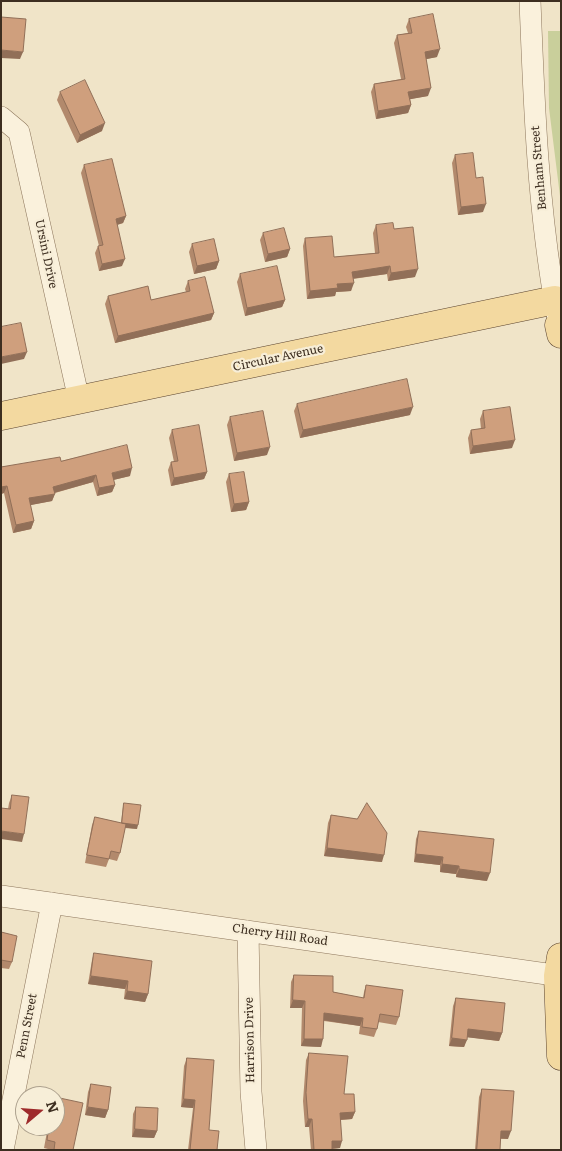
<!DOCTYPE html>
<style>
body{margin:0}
#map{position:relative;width:562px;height:1151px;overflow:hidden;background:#f0e4c8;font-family:Literata,serif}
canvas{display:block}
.frame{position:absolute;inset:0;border:2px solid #3d2e20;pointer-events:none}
.north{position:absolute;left:15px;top:1086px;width:50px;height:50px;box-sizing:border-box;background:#f7eed8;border:1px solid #ada18e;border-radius:50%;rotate:72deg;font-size:14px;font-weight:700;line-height:20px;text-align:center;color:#3d2e20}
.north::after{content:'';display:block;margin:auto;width:18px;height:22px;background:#9e2a2b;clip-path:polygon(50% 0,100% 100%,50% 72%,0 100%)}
</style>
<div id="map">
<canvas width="562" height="1151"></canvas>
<div class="frame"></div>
<div class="north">N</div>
</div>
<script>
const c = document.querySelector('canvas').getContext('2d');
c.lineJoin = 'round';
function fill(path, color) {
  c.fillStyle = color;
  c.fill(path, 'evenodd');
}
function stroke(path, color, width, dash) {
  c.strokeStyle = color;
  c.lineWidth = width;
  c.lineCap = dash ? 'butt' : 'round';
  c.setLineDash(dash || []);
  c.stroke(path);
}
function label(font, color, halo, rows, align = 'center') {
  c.font = font + ' Literata,serif';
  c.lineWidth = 4.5;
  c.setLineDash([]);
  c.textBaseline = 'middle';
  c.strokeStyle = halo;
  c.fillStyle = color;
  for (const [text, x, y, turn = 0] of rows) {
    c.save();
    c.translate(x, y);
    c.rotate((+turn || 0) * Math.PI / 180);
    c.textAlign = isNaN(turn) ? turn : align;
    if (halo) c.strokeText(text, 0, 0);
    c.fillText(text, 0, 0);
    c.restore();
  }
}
const green = new Path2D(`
 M548,31H561V204L549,108Z`);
const minor = new Path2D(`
 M530,1C534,106 538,211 557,314
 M1,117L19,132L79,400
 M1,896L561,976
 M248,931L251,1092L256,1150
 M3,1150L52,903`);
const major = new Path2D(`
 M559,325L561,334
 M1,416L555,300
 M561,957L558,976L561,1056`);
const wall = new Path2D(`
 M409,19L437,57L426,59L428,96L410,99L411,105L408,113L376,119L371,92L374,84L401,79L394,43L397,35L408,33L406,27Z
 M60,92L102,131L77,143L57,100Z
 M455,155L476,178L483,212L458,215L452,163Z
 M84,165L126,216L123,223L117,225L122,266L99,271L95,253L98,246H99L81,173Z
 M376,225L394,229L415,277L388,281L387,274L353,279L351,291L336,292L335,296L307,299L303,246L305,238L334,257L375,253L373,233Z
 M263,233L290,249L287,257L265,262L260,240Z
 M192,244L219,261L216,269L194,274L189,252Z
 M240,274L285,300L282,307L245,316L237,282Z
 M188,281L214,313L211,320L115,343L105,304L108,296L151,300L186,292L185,289Z
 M297,404L410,415L300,438L294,411Z
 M483,411L512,448L470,454L468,438L471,430L481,429L480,419Z
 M230,417L267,455L234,461L227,425Z
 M172,430L207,472L204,479L171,486L168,470L171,462H174L169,438Z
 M61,461L130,476L113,480L115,485L112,492L97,496L93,482L55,493L52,501L30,505L34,521L31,529L13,533L4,493L1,494V467Z
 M229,474L249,502L246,510L231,512L226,482Z
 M12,795L22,842L8,809L9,803Z
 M124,803L137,829L125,828L120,853L117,861L109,859L106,867L85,863L92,825L95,817L121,823L123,807Z
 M331,815L357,819L382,862L324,856L328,823Z
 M419,831L487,881L456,877V874L440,872V865L414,862L416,839Z
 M1,932L12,962L9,969L1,968Z
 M94,953L148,994L145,1002L124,999L125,989L88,984L92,960Z
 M294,975L333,992L363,998L364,992L366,985L399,1017L396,1025L378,1022L377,1029L374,1037L359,1034L360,1026L324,1021L321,1047L301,1046L302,1008H290L291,982Z
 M456,998L502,1033L499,1041L467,1037L464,1047L449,1046L453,1006Z
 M309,1053L344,1094L355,1112L352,1119L341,1120L340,1148L332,1149V1150H311L309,1127H305L303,1101L306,1060Z
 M187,1058L209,1130L217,1150H188L193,1108L181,1107L184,1066Z
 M91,1084L108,1110L105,1118L85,1115L88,1092Z
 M482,1089L508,1139H500V1150H475L479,1097Z
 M136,1107L157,1131L154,1138L132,1137L133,1114Z
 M48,1126H55L73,1150H52L44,1148Z`);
const shadedWall = new Path2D(`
 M440,49L437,57L422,60L425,52Z
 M1,50L23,52L20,59L1,58Z
 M431,88L428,96L406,100L408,92Z
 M411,105L408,113L376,119L378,111Z
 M105,123L102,131L77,143L80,135Z
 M486,204L483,212L458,215L461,207Z
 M126,216L123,223L113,226L116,219Z
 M290,249L287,257L265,262L268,254Z
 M125,259L122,266L99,271L102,264Z
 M219,261L216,269L194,274L197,266Z
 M390,266L387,274L350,279L352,272Z
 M418,269L415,277L388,281L391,273Z
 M354,283L351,291L336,292L335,296L307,299L310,291L337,284Z
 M285,300L282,307L245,316L247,308Z
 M214,313L211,320L115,343L118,336Z
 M27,352L24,359L1,364V357Z
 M413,407L410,415L300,438L303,430Z
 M515,440L512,448L470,454L473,446Z
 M270,447L267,455L234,461L237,453Z
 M132,468L130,476L109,481L112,473Z
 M207,472L204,479L171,486L174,478Z
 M96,475L93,482L50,494L53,487Z
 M115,485L112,492L97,496L99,488Z
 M7,486L4,493L1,494V487Z
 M55,494L52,501L26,506L29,498Z
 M249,502L246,510L231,512L234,504Z
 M34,521L31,529L13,533L16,525Z
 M122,823L138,825L137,829L120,827Z
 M1,831L24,834L22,842L1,839Z
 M327,848L384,855L382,862L324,856Z
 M416,854L443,857L440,865L414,862Z
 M442,864L459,866L456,874L440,872Z
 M459,869L490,873L487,881L456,877Z
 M91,976L128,981L125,989L88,984Z
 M127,991L148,994L145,1002L124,999Z
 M293,1000L305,1001L302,1008H290Z
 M324,1013L363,1018L360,1026L322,1020Z
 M468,1029L502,1033L499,1041L465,1037Z
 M452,1038L467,1040L464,1047L449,1046Z
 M304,1039H323L321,1047L301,1046Z
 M184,1099L195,1100L193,1108L181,1107Z
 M88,1107L108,1110L105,1118L85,1115Z
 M355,1112L352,1119L337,1120L340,1113Z
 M308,1119H312L309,1127H305Z
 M135,1129L157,1131L154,1138L132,1137Z
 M501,1131H511L508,1139L498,1138Z
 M332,1141H342L340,1148L329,1149Z`);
const building = new Path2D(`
 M433,14L440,49L425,52L431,88L408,92L411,105L378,111L374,84L405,79L397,35L412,33L409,19Z
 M1,17L26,19L23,52L1,50Z
 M85,80L105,123L80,135L60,92Z
 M473,153L476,178L483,177L486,204L461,207L455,155Z
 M112,159L126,216L116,219L125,259L102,264L98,246L103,245L84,165Z
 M393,223L394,229L413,227L418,269L391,273L390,266L352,272L354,283L337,284L338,288L310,291L305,238L332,236L334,257L379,253L376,225Z
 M284,228L290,249L268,254L263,233Z
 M214,239L219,261L197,266L192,244Z
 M277,266L285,300L247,308L240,274Z
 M205,277L214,313L118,336L108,296L148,286L151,300L190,291L188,281Z
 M21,323L27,352L1,357V327Z
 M407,379L413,407L303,430L297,404Z
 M510,407L515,440L473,446L471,430L485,428L483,411Z
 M263,411L270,447L237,453L230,417Z
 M199,425L207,472L174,478L171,462L178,461L172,430Z
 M127,445L132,468L112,473L115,485L99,488L96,475L53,487L55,494L29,498L34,521L16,525L7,486L1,487V467L60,457L61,461Z
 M244,472L249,502L234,504L229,474Z
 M12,795L29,797L24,834L1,831V808L10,809Z
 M124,803L141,805L138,825L122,823Z
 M367,803L387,833L384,855L327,848L331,815L357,819Z
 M95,817L126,824L120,853L111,851L109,859L87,855Z
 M419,831L494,839L490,873L459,869V866L442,864L443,857L416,854Z
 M1,932L17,936L12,962L1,960Z
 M94,953L152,961L148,994L127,991L128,981L91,976Z
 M294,975L333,976V992L364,998L366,985L403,990L399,1017L380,1014L377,1029L362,1027L363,1018L324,1013L323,1039H304L305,1001L293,1000Z
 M456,998L505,1003L502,1033L468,1029L467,1040L452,1038Z
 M309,1053L348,1056L344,1094H354L355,1112L340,1113L342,1141H332V1150H314L312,1119H308L306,1093Z
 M187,1058L214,1060L209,1130L219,1131L217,1150H190L195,1100L184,1099Z
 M91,1084L111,1087L108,1110L88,1107Z
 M482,1089L514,1091L511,1131H501L500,1150H477Z
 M55,1097L83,1103L73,1150H54L55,1142L47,1140L49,1126H55Z
 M136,1107L158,1108L157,1131L135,1129Z`);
const streetNames = [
 ["Benham Street",539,168,-95],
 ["Ursini Drive",46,254,78],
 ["Circular Avenue",278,358,-12],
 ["Cherry Hill Road",280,935,8],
 ["Penn Street",27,1026,-79],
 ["Harrison Drive",250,1040,-91]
];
fill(green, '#c9cf9b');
stroke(minor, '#8d765c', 22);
stroke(major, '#5b4430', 29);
stroke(minor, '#faf1dc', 21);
stroke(major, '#f3d9a0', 28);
fill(wall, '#b2896c');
fill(shadedWall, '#916f58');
fill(building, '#cf9f7d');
stroke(building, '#916f58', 1);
label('12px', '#3d2e20', '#f7eed8', streetNames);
</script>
